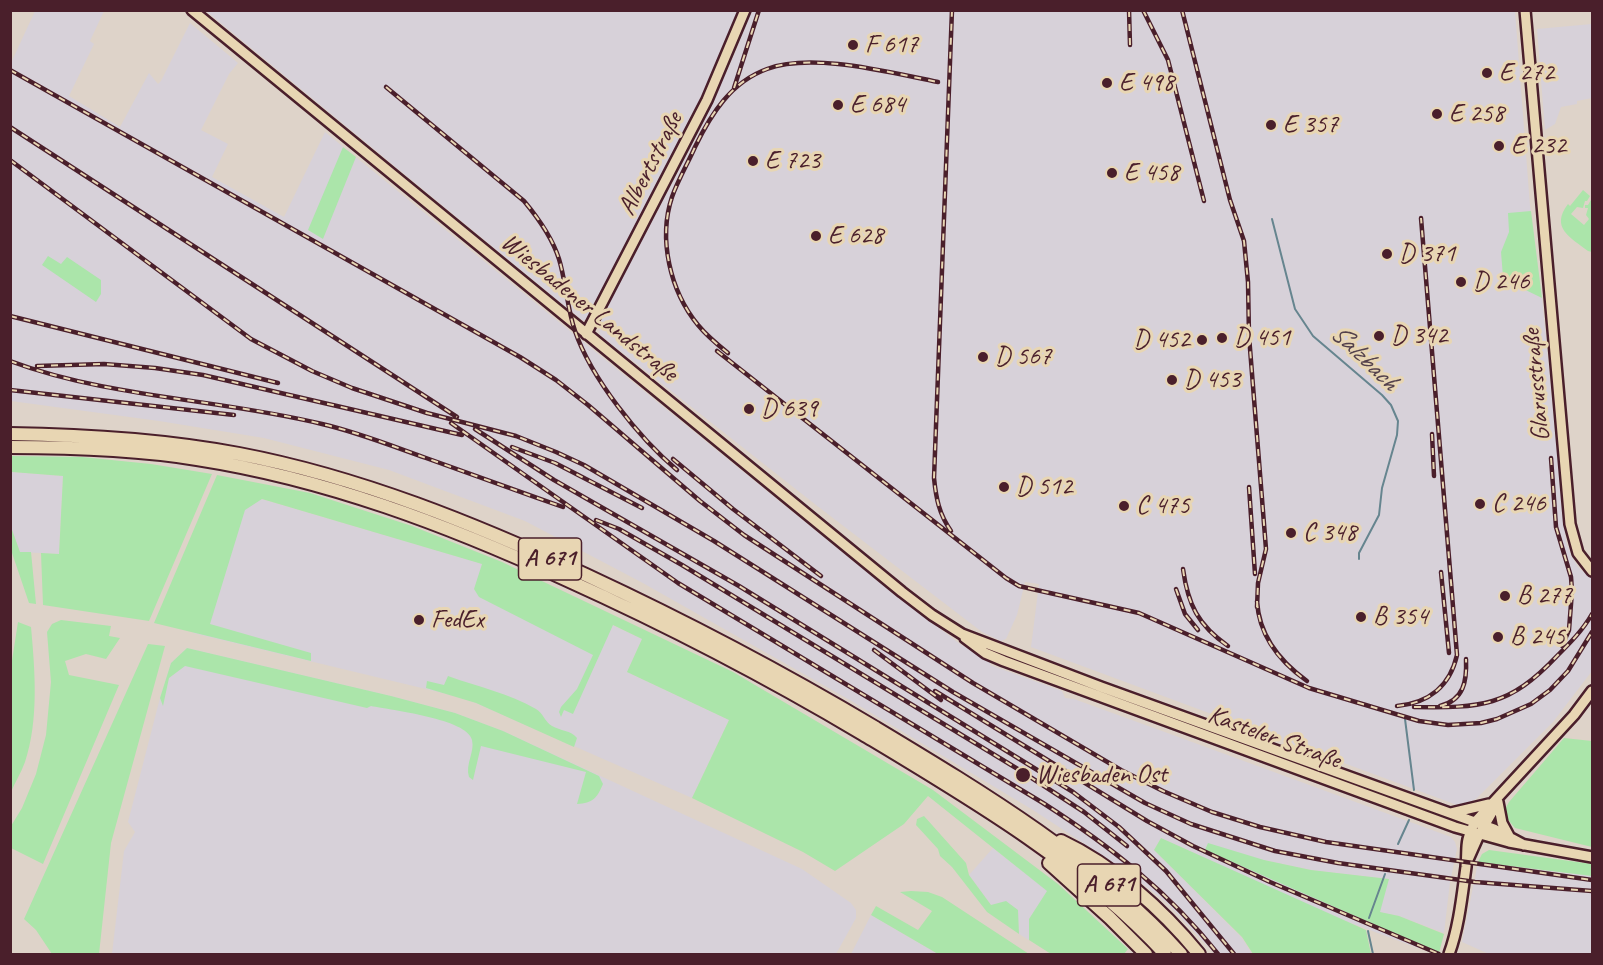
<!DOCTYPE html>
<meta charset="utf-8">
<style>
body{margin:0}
#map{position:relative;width:1603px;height:965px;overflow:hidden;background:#ded3c9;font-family:Caveat,sans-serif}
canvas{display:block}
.frame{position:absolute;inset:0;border:12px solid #4a1f2b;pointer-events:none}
</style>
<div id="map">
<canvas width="1603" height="965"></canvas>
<div class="frame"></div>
</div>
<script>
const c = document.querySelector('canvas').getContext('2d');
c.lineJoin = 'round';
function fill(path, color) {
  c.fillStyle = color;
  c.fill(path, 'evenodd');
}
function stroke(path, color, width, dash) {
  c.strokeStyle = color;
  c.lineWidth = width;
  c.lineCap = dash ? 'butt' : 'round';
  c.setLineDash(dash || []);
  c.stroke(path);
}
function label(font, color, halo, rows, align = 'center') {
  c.font = font + ' Caveat,sans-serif';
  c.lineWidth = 6;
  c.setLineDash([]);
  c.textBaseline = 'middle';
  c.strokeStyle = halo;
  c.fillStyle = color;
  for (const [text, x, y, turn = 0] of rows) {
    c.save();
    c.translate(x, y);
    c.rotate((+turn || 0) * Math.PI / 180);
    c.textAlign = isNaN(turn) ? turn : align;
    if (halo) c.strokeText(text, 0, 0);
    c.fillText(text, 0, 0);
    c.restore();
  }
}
const built = new Path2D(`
 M35,11H104L90,41L94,44L69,96L120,127L149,73L158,84L161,81L190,23L238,63L229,74L201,130L228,144L212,177L284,217L325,132L874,578L960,644L991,662L990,665L1062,691L1065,698L1074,699L1173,735L1451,837L1455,842L1457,849L1450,882L1444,933L1399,916L1379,912L1389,879L1311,870L1264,860L1353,915L1420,945L1418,948L1332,916L1161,838L1154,850L1242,938L1252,954H1215L1166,902L1123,869L1033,810L848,699L641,582L525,521L389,470L264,438L159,421L11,401V63Z
 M206,11H738L721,54L687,130L592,314L587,319L583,321Z
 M751,11H1515L1530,206L1542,298L1566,542L1572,557L1578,567L1592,579V671L1553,722L1476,799L1468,803L1457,805L1031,647L1039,584L1025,582L1017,615L1006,639L1001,641L982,632L816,505L600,335L599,326L601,319L701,128L735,53Z
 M1592,24V98L1577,101V104L1561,107L1555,124L1545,130L1537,29Z
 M12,472L63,476L59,554L20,552L11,527Z
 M241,493L483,564L642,639L627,672L729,720L692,798L476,703L455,696L193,633Z
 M187,648L391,696L455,713L503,731L802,869L851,903L856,910V918L836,954H112L124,851L135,832L128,822L160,698L171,663Z
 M993,848L1048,891L1029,919V940L1019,934L1017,910L991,905L969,875Z
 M1478,862L1592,876V954H1489L1462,942Z
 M871,915L938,954H851Z`);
const green = new Path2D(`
 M343,147L356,157L323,239L308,230Z
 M1583,190L1590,196L1587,201H1585L1583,208L1577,207L1571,214L1584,225L1589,219L1586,215L1588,208H1585V205H1588L1592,198L1591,214L1592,221V252L1588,251C1570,237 1550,228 1568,204L1570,206Z
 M1531,211L1542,298L1505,280L1503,277L1501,252L1509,232L1508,213Z
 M48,256L61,264L67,257L101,280V294L96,302L42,265Z
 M11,456L82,457L151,464L212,474L149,621L43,605L41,553L59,554L63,476L12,472L11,484Z
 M217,475L310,493L412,526L502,562L733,672L933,790L1058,884L1128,949L1124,954H1051L1029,940V919L1047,891L928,796L904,824L835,871L803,852L692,798L729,720L627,672L642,639L613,625L573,714L564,710L561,717L559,712L561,707L577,689L593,655L479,597L474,589L482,564L262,499L245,510L210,624L311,653V661L154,623Z
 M11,527L20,552H31L36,604L29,603L11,550Z
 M61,620L111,626L109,636L120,638L106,659L86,654L65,661L69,675L119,685L43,864L11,848V826L22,808L36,774L46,735L51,682L47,632L52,624Z
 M18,622L31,627C35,671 39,720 25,762C21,773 15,782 11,792V667Z
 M148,644L165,646L111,843L99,954H52L36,930L24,919Z
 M187,648L391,696L455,713L503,731L599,776L603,784C597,798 593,803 577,804L586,772L481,746L473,780L469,777C465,764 475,752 472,740C468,719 391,710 371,706L367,708L185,666L169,678L163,706L160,698L171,663Z
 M448,676C478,687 509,693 536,709C543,713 545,722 552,726C560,731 571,730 577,738L574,747L476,703L426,688L427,681L444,685Z
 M1564,738L1592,741V847L1515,828L1505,816V809L1509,802Z
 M924,816L966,863L969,875L991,905L1006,901L1018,910L1019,934L987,912L952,867L940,856L938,849L916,825L917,819Z
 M1161,838L1366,930L1371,954H1253L1242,937L1154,850Z
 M1208,843L1264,860L1311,870L1389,879L1380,912L1399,916L1444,934L1439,953L1205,850Z
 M1489,850L1592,864V876L1478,862L1482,854Z
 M911,891L928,892L942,897L1029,954H938L871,915L876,906L918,930L932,911L900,892Z`);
const stream = new Path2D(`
 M1272,219L1295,309L1313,336L1382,395L1391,405L1398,421L1397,435L1382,488L1379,515L1359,553V559
 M1405,719L1414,790
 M1398,844L1409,820
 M1369,918L1385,874
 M1368,931L1373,954`);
const secondary = new Path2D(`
 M192,10L902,592L932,615L962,634L1101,687L1494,829L1524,845
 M1525,10L1570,524L1578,553L1592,571
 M586,334L707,100L745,10
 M965,638L985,653L1004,661L1455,827L1509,842L1592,857
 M1498,802L1502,823L1509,836
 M1451,813L1489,804
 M1467,862L1479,835L1498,802
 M1449,954C1459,927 1462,896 1466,867C1468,846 1464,843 1475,822L1574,715L1592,691`);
const highway = new Path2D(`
 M10,434C87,435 164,440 239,454C360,477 475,524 586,575C685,621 782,672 876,728C984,793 1097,861 1181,954
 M10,447C73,447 136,449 197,459C326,479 447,525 565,579C667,625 767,677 863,734C968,797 1082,864 1165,954
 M1061,841C1114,866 1162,909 1199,954
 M1049,863L1110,918L1146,954`);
const rail = new Path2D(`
 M1129,10L1130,45
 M1143,10L1168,60L1204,201
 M1182,10L1230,200L1244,241L1248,282L1249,336L1266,549L1258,583L1257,607
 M10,70L520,357L556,380L588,405L700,501L744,535L973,683L1121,770L1163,791L1212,812L1260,827L1326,842L1592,880
 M386,87L524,201C539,219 552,237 559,259C566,282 567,308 575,331C591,378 639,438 677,470
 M734,88L759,10
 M10,127L457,417
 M10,160L251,339L312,371L352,388L427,413L516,436L556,452L584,465L714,541L953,692L1145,803L1191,824L1275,851L1338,863L1475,882L1592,891
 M10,316L278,383
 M717,351L1006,578L1019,586L1032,589L1139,613L1309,688L1419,721L1448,725L1481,723L1497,719L1531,704L1550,690L1568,671L1592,632
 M728,353C718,345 707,336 698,325C670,291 658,239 672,197C678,180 688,163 695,147C711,114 731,82 767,69C813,52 891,73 938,82
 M10,361C109,398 220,399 322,424C357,432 392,446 426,458C471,474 517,491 563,507
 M37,366L104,364L155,368L203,375L462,435
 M10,390L234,415
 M451,423L678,583L1043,803C1110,846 1168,891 1218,954
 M475,429L554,480L739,586L1073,792L1119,827L1166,871L1234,954
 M1432,434L1434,476
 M512,447L555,463L642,508
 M1551,458L1556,527L1571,577L1572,591L1569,630L1562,646
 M673,459L733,509L821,576
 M1249,487L1255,574
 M596,520L619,529L682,565L1021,771L1084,812L1127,846
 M951,531C939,514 936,498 934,478L952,10
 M1183,569C1188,605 1198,625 1228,646
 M1441,572L1449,653
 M1176,589L1185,614L1198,630
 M1257,601C1259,636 1279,661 1307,681
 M874,650L941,700
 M935,691L1147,821L1193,846L1270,882L1439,954
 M1397,706C1429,703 1450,686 1457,655L1421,218
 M1440,706C1464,700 1467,681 1466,659
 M1414,707C1481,708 1509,707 1557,656C1570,643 1583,630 1592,614`);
const markers = [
 [853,45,6,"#4a1f2b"],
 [1487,73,6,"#4a1f2b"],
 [1107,83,6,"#4a1f2b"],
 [838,105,6,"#4a1f2b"],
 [1437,114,6,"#4a1f2b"],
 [1271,125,6,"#4a1f2b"],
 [1499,146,6,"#4a1f2b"],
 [753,161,6,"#4a1f2b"],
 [1112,173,6,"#4a1f2b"],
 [816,236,6,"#4a1f2b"],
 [1387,254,6,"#4a1f2b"],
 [1461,282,6,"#4a1f2b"],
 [1379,336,6,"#4a1f2b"],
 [1222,338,6,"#4a1f2b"],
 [1202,340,6,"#4a1f2b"],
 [983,357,6,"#4a1f2b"],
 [1172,380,6,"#4a1f2b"],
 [749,409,6,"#4a1f2b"],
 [1004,487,6,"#4a1f2b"],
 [1480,504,6,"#4a1f2b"],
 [1124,506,6,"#4a1f2b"],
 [1291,533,6,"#4a1f2b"],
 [1505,596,6,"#4a1f2b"],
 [1361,617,6,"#4a1f2b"],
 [419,620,6,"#4a1f2b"],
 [1498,637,6,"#4a1f2b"],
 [1023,775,8,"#4a1f2b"]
];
const shields = [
 [550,559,63],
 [1109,885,63]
];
const shieldNames = [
 ["A 671",550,559],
 ["A 671",1109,885]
];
const poiNames = [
 ["F 617",865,45],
 ["E 272",1499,73],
 ["E 498",1119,83],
 ["E 684",850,105],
 ["E 258",1449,114],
 ["E 357",1283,125],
 ["E 232",1511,146],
 ["E 723",765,161],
 ["E 458",1124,173],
 ["E 628",828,236],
 ["D 371",1399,254],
 ["D 246",1473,282],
 ["D 342",1391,336],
 ["D 451",1234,338],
 ["D 452",1190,340,"right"],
 ["D 567",995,357],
 ["D 453",1184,380],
 ["D 639",761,409],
 ["D 512",1016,487],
 ["C 246",1492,504],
 ["C 475",1136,506],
 ["C 348",1303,533],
 ["B 277",1517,596],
 ["B 354",1373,617],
 ["FedEx",431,620],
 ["B 245",1510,637],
 ["Wiesbaden Ost",1036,775]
];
const streetNames = [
 ["Albertstraße",651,164,-63],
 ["Wiesbadener Landstraße",589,308,39],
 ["Glarusstraße",1537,385,-95],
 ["Kasteler Straße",1274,738,20]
];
const waterNames = [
 ["Salzbach",1364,358,44]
];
fill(built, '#d7d1d9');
fill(green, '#abe5aa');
stroke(stream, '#66858f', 2);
stroke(secondary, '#4a1f2b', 14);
stroke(highway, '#4a1f2b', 16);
stroke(secondary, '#e8d6b3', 9);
stroke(highway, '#e8d6b3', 12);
stroke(rail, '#4a1f2b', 4.5);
stroke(rail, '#e8d6b3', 2, [7]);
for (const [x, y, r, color] of markers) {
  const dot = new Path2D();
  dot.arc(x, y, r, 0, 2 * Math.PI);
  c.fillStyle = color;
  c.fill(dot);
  stroke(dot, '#e8d6b3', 2);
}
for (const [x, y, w] of shields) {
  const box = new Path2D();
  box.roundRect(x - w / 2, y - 21, w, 42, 4.5);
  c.fillStyle = '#e8d6b3';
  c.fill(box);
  stroke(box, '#4a1f2b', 1.5);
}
label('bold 24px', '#4a1f2b', null, shieldNames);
label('26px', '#4a1f2b', '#e8d6b3', poiNames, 'left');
label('26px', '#4a1f2b', '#e8d6b3', streetNames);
label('italic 27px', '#53414c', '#e8d6b3', waterNames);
</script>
